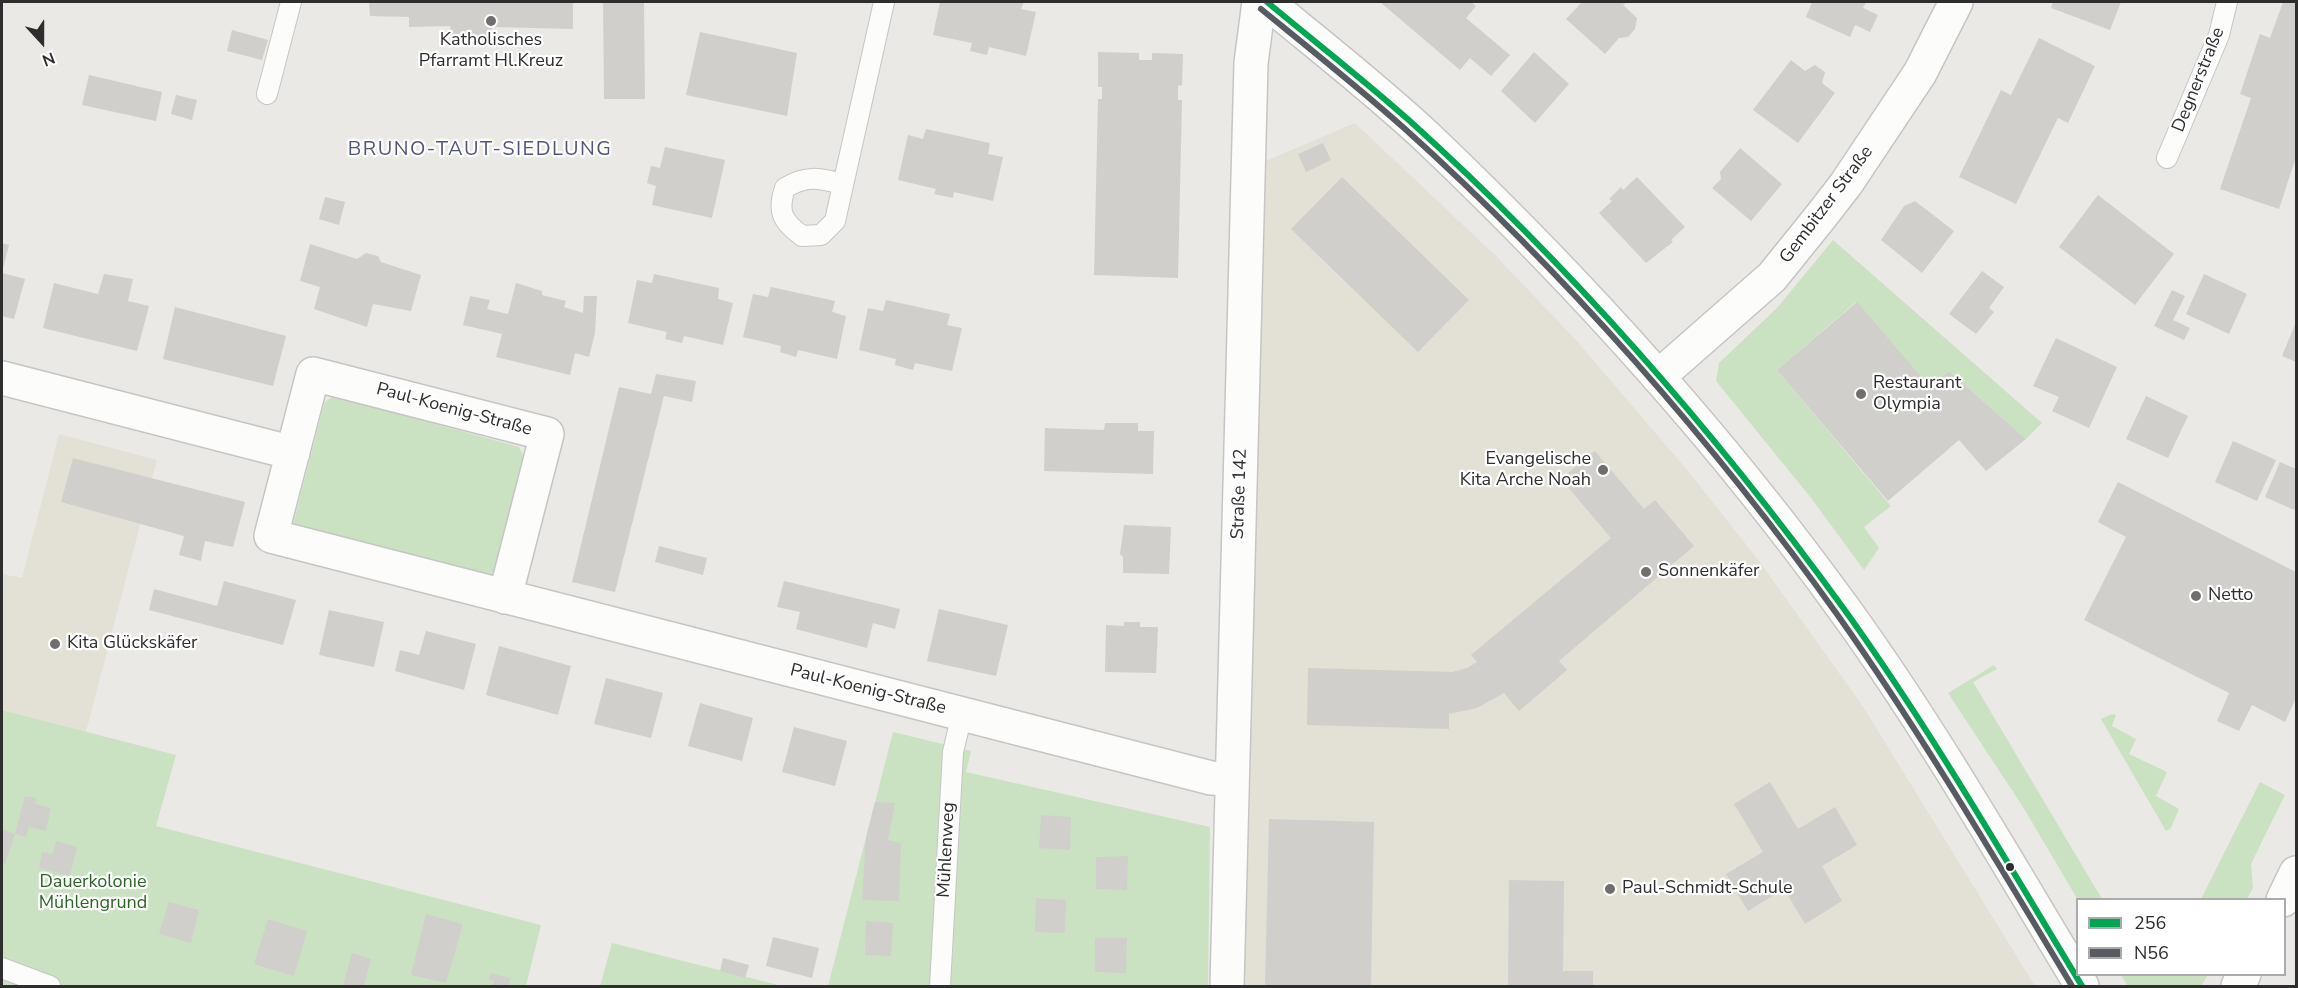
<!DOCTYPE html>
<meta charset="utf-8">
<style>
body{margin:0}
#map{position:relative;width:2298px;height:988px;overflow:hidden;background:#eae9e5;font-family:"Nunito Sans",sans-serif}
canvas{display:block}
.frame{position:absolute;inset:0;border:3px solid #2e2e2e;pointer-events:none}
.legend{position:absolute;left:2076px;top:898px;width:210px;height:78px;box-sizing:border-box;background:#fff;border:2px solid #ababab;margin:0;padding:8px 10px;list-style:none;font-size:18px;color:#2e2e2e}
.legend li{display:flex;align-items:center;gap:12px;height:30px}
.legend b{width:30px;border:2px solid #ababab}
.north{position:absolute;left:12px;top:12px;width:60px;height:60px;-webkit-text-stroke:4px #fff;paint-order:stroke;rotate:159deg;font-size:16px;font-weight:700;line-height:24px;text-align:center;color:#2e2e2e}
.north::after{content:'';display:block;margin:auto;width:21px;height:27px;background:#2e2e2e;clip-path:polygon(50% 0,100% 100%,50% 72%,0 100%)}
</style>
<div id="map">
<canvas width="2298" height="988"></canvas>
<div class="frame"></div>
<ul class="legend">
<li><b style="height:8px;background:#00a651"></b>256</li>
<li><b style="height:8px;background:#595b62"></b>N56</li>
</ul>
<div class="north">N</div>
</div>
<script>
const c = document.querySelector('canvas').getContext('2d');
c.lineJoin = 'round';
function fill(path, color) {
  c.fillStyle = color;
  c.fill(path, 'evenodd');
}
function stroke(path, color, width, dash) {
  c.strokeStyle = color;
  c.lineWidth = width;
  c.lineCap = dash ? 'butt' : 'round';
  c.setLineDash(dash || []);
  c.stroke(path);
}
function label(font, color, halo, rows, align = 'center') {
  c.font = font + ' "Nunito Sans",sans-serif';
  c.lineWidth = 4.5;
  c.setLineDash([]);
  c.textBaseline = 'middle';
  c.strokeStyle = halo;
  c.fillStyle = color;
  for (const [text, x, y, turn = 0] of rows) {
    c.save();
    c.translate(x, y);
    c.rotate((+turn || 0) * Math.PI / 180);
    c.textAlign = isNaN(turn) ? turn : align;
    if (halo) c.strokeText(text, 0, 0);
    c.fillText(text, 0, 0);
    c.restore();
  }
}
const education = new Path2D(`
 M1355,123L1495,255L1576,340L1688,471L1759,561L1862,705L2035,986H1243L1261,163Z
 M59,434L157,460L86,732L2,710V574L22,578Z`);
const green = new Path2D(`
 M1833,240L2042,423L2026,439L1949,371L1930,387L1856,302L1777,370L1891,506L1864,527L1879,548L1864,570L1811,498L1716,381L1719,363L1777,308Z
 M334,396L519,447L525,458L495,572L487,577L293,525L322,412L325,402Z
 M1994,665L1997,669L1973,682L2102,899L2078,900L2023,807L1948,693Z
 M2,710L176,755L156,826L541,925L526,986H2Z
 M2112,714L2116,715L2112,726L2136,739L2129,754L2167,772L2156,796L2179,809L2171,828L2166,831L2101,719Z
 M893,732L971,751L966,772L1210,827L1208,986H828Z
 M2260,782L2285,795L2251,864L2253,888L2247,899H2201Z
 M612,943L782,986H600Z
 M2121,975H2208L2201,986H2128Z`);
const building = new Path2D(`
 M369,2H573V29L492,27V37L451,38L450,26L409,27V17L370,16Z
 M603,2H644L645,99H604Z
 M940,2H1024L1021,9L1036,12L1026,56L989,47L987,55L970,51L972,43L933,35Z
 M1380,2H1471L1476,6L1466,18L1510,55L1491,76L1470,58L1460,70Z
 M1582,2H1627L1623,5L1637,18L1635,29L1628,37L1619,38L1605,54L1566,19Z
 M1812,2H1866L1863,8L1878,15L1870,32L1855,25L1850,37L1806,17Z
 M2053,2H2121L2110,30L2051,8Z
 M2283,2H2296V157L2279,209L2220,189L2251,98L2240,94L2260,34L2270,38Z
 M232,30L268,40L262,60L227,51Z
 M700,32L797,53L787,116L686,95Z
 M2039,38L2095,66L2068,123L2058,118L2016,204L1959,177L2001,90L2011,95Z
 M1098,52L1139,53V60H1152V53L1183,54L1182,85L1178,86V100H1182L1178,278L1094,275L1098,99H1102V87H1098Z
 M1534,52L1569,84L1535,123L1501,91Z
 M1791,60L1805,71L1815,65L1825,72L1822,83L1835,93L1798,143L1753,110Z
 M89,75L162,92L156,121L82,105Z
 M176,95L197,100L192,120L171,114Z
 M926,129L990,143L988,154L1003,157L993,201L954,192L953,198L934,194L936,189L898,180L908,135L923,139Z
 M1323,143L1331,160L1306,172L1298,154Z
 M665,147L725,160L712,218L652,205L656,186L647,183L651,166L660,168Z
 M1740,148L1782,184L1751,221L1712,188L1721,179L1720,172Z
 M1342,177L1469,300L1418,352L1291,229Z
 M1637,177L1685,227L1671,240L1673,242L1646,263L1599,213L1612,201L1609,199L1621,187L1623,190Z
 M2098,195L2174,254L2135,305L2059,247Z
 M325,197L345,202L339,225L319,219Z
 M1915,201L1954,231L1922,273L1881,240L1904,206Z
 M2,243L9,245L2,272Z
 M310,244L357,259L366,253L378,256L381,262L421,275L411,311L373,304L367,327L314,309L320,287L300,281Z
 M1982,271L2004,287L1989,308L1994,312L1976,334L1949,314Z
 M2,273L25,279L14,319L2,316Z
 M104,274L133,279L128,301L149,306L137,351L43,328L54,283L98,294Z
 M654,274L719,288L718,299L733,303L723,345L684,336L682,343L665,339L667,332L628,323L637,280L652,283Z
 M2204,274L2247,294L2229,334L2186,314Z
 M516,283L542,291V295L566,301L564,307L583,313L584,296H597L595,333L589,357L575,353L570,375L496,357L502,334L463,325L470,296L490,300L487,309L508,314Z
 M771,287L835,301L832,312L846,316L837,359L798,350L796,357L780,352L781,346L743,337L753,294L768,297Z
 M2172,290L2185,296L2173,320L2190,328L2184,340L2154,326Z
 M886,300L950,314L947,325L962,328L952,371L915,363L913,370L895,365L896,359L859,350L868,308L883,311Z
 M1857,302L1930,387L1949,371L2026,439L1986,471L1959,440L1888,501L1777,370Z
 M175,307L286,336L273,386L163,359Z
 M2296,322V362L2282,356Z
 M2056,338L2117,367L2089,428L2052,411L2059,397L2033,386Z
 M656,374L696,381L692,402L664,396L615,592L572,582L619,387L651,394Z
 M2146,396L2188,416L2168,458L2126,439Z
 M1105,423H1138V431H1154L1153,474L1044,471L1045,428L1104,430Z
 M2233,441L2276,460L2257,501L2215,482Z
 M1595,451L1644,509L1655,500L1694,546L1559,661L1567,670L1519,711L1504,693L1477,708L1449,714V729L1307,725L1308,668L1452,672L1467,668L1477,662L1471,655L1611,538L1561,479Z
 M73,458L245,502L233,547L205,541L201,561L179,555L184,536L61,502Z
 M2280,462L2296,469V505L2294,510L2265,497Z
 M2118,482L2296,572V698L2285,722L2252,705L2239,731L2217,721L2229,693L2084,620L2126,537L2098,522Z
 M1124,525L1171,527L1169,574L1123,573V557L1120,554Z
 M659,546L707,558L703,575L655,562Z
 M224,581L296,600L283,645L149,610L154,589L217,606Z
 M784,581L900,609L895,629L873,623L867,648L796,629L800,612L777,607Z
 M939,609L1008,625L996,676L927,661Z
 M329,610L384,622L374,667L319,655Z
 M1124,622H1140V627H1158L1156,673L1105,672L1106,625L1124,626Z
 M426,631L476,644L464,690L395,671L400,650L419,655Z
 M499,646L571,666L558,715L486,695Z
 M606,678L663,693L651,738L594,724Z
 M700,703L753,718L742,761L688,746Z
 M794,727L847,741L835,786L782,772Z
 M1770,782L1798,829L1835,807L1857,845L1822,866L1842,901L1805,924L1784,889L1748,911L1726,874L1763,852L1734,804Z
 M25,796L36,798L35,804L51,808L46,831L29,827L26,837L15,834L5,864L2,862V829L15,834Z
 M875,802L895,803L888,840L901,843L899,901L862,900L866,837Z
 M1041,815L1071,817L1070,850L1039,848Z
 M1269,819L1374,822L1371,986H1265Z
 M56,841L77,847L70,876L39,868L42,852L53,854Z
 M1128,856L1127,890L1096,889V857Z
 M1509,880L1564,881L1563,971H1593V986H1508Z
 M1036,898L1066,900L1065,933L1035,932Z
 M169,902L199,910L191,943L159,934Z
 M426,914L463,924L446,983L411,975Z
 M268,919L307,931L294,976L254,964Z
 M866,921L893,923L891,956L865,955Z
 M773,937L819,948L812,978L766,966Z
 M1095,938H1127L1126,973L1095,972Z
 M352,953L371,959L364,986L343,985Z
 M723,958L749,965L745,978L720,971Z
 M491,973L510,978L509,986H492L494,981L489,980Z`);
const lane = new Path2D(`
 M267,94L291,2
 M2167,158L2219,35L2227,2
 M842,184C819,178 806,175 785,188C777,212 782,221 802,236L821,235L835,221L884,2
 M2,968L50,986
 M940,986L953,752L962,714`);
const street = new Path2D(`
 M1658,377L1772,277L1822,215L1846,184L1920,73L1956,2
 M2,378L293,453
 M505,597L547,434L313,374L271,536L1211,778L1232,779
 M2283,900L2296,873
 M1227,986L1251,63L1259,2
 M2238,986L2244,974`);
const secondary = new Path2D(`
 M1267,2C1321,47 1378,91 1430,140C1581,284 1722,440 1844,609C1931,729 2005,859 2082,986`);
const bus1 = new Path2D(`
 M1267,2C1315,42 1364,80 1411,122C1571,267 1717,434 1844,609C1931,730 2005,859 2082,986`);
const bus2 = new Path2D(`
 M1261,9C1309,48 1358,87 1404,128C1564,272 1714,442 1839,617C1923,736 1997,862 2072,986`);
const markers = [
 [491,21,6,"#706f6e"],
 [1861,394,6,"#706f6e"],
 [1603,470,6,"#706f6e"],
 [1646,572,6,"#706f6e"],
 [2196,596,6,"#706f6e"],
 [55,644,6,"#706f6e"],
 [2010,867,5,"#2e2e2e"],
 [1610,889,6,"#706f6e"]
];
const poiNames = [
 ["Katholisches",491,41,"center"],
 ["Pfarramt Hl.Kreuz",491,62,"center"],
 ["Restaurant",1873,384],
 ["Olympia",1873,405],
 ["Evangelische",1591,460,"right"],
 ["Kita Arche Noah",1591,481,"right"],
 ["Sonnenkäfer",1658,572],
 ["Netto",2208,596],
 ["Kita Glückskäfer",67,644],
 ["Paul-Schmidt-Schule",1622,889]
];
const streetNames = [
 ["Degnerstraße",2199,80,-68],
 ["Gembitzer Straße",1827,205,-53],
 ["Paul-Koenig-Straße",454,410,15],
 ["Straße 142",1240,494,-88],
 ["Paul-Koenig-Straße",868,690,14],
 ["Mühlenweg",947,850,-87]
];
const parkNames = [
 ["Dauerkolonie",93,883],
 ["Mühlengrund",93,904]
];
const neighbourhoodNames = [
 ["BRUNO-TAUT-SIEDLUNG",480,150]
];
fill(education, '#e3e1d5');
fill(green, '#cbe2c2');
fill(building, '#d0cfcb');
stroke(lane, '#c5c5c5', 22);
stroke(street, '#c5c5c5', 36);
stroke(secondary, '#c5c5c5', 36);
stroke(lane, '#fcfcfb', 20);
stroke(street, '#fcfcfb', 33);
stroke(secondary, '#fcfcfb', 33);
stroke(bus1, '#00a651', 6);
stroke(bus2, '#595b62', 6);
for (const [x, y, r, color] of markers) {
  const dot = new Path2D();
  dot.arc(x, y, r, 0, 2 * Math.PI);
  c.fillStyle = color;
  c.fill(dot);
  stroke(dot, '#fff', 2);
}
label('18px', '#2e2e2e', '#fff', poiNames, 'left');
label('18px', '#2e2e2e', '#fff', streetNames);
label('18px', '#2a6524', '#fff', parkNames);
c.letterSpacing = '1.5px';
label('20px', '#53557a', '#fff', neighbourhoodNames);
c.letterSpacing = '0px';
</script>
